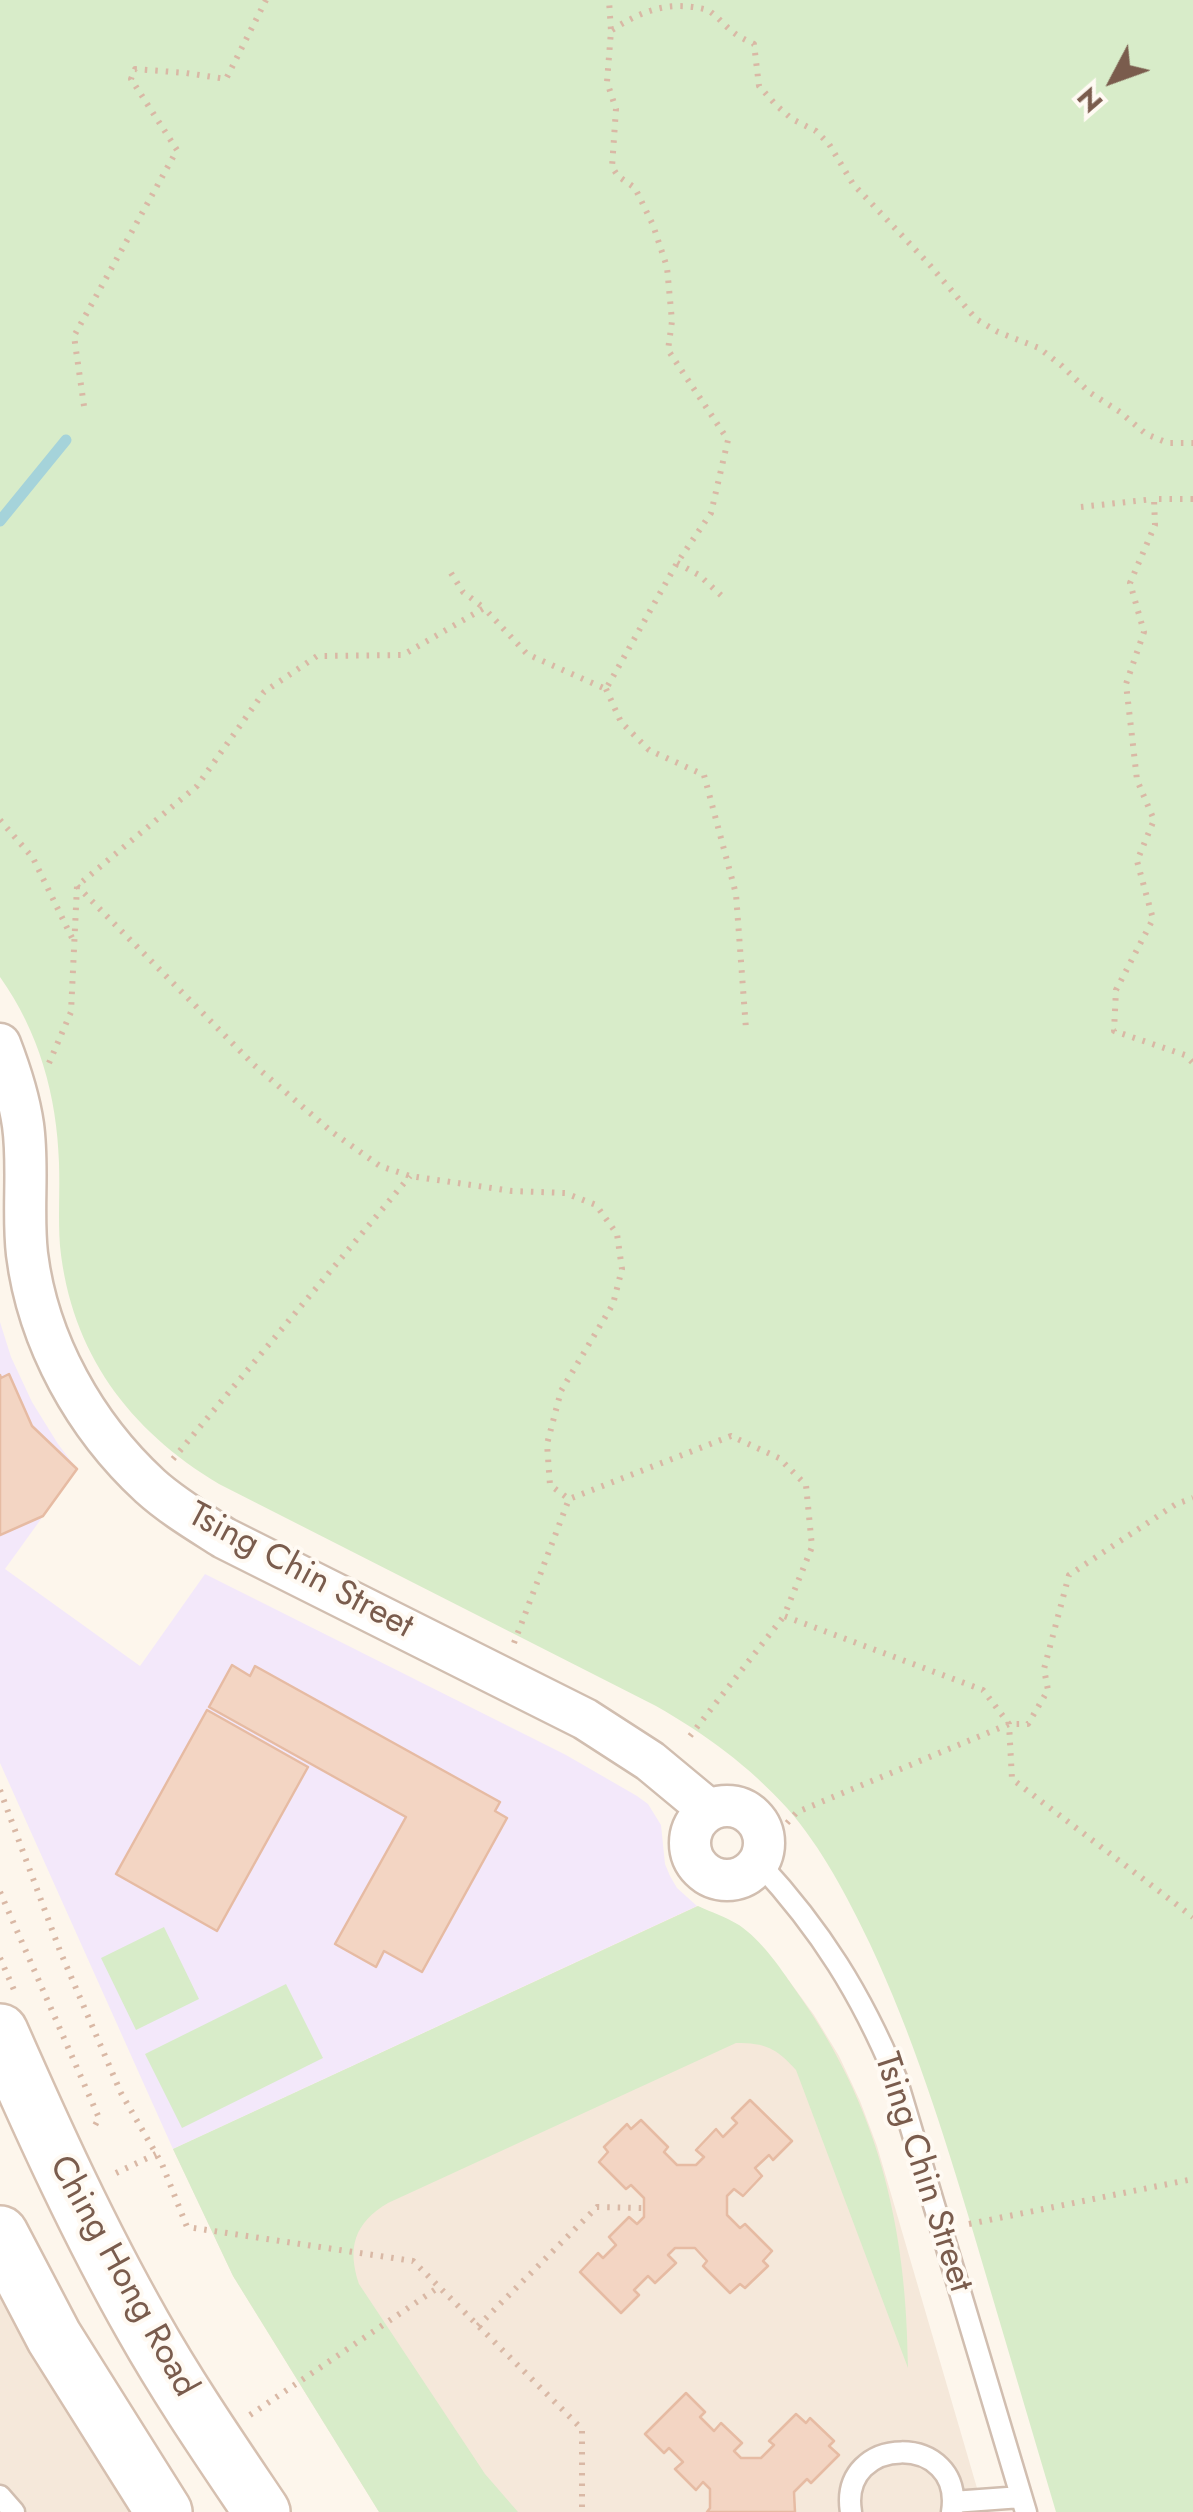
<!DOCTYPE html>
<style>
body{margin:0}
#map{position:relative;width:1193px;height:2512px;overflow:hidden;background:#fdf6ec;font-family:Jost,sans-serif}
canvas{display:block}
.north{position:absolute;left:1063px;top:30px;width:100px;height:100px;-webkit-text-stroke:8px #fffaf3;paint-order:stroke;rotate:229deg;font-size:28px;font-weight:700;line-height:40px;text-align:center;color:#7a5c4d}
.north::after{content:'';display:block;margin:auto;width:35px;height:45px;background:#7a5c4d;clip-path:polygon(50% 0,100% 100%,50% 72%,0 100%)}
</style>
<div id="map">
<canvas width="1193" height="2512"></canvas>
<div class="north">N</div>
</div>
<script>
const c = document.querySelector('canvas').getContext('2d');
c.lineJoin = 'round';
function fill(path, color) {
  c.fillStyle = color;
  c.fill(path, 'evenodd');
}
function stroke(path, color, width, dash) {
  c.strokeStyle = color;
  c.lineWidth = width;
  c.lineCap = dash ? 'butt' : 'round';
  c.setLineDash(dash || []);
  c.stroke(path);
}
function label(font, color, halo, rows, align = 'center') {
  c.font = font + ' Jost,sans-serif';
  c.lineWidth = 8;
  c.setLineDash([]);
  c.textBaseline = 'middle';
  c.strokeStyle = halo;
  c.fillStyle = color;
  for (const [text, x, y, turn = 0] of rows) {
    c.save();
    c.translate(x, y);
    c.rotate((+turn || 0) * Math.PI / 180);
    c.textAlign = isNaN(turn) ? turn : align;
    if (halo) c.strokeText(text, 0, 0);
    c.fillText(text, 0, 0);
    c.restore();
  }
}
const residential = new Path2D(`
 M697,1906L740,1926L785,1975L814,2015L839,2056L860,2101L877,2146L984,2512H379L233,2276L173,2149Z
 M0,2271L144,2512H0Z`);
const education = new Path2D(`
 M0,1322L11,1357L32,1402L58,1444L77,1469L5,1569L140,1666L205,1574L566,1755L637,1796L648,1804L661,1825L665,1864L670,1876L677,1888L697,1906L173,2149L0,1763Z`);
const green = new Path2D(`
 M0,0H1193V2512H1056C1028,2417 1000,2323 972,2228C943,2131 913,2036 870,1944C847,1896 822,1848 787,1808C749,1766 705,1734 656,1706L219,1484C129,1430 71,1353 60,1246C58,1218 60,1191 59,1163C57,1096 39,1032 0,977Z
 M698,1906C711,1912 726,1917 739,1925C761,1940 780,1967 794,1988C878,2104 907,2226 908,2368L796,2070C776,2048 766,2043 736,2043L388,2203C354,2223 347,2248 359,2284L485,2474L518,2512H379L233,2276L173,2149Z
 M164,1927L199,1999L136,2030L101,1958Z
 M286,1984L323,2058L182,2128L145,2054Z`);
const stream = new Path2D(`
 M0,521L66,440`);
const building = new Path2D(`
 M9,1374L32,1426L77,1469L43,1516L0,1535V1375L1,1378Z
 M232,1665L250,1676L255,1666L500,1802L495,1811L507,1818L422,1972L384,1951L376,1967L335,1944L406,1817L209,1707Z
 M207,1710L308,1767L217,1931L116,1874Z
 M750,2100L792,2141L773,2160L769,2155L755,2168L762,2176L743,2196L734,2189L727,2196V2215L740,2228L745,2224L772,2251L763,2261L768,2266L745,2288L740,2284L730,2293L703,2266L707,2261L695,2248H675L668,2255L676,2263L655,2283L648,2276L634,2290L639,2295L621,2313L580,2272L598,2253L603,2258L616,2245L609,2237L629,2217L637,2224L644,2217V2198L631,2185L626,2189L599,2162L608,2152L604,2147L627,2124L631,2129L641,2120L668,2147L664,2152L677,2165H696L704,2157L696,2150L716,2129L723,2137L737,2123L732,2118Z
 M686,2393L705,2412L700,2417L714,2431L721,2423L742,2443L734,2451L741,2458H761L774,2445L769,2441L796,2414L806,2423L810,2418L834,2441L829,2446L839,2455L811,2483L807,2479L794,2492L795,2512H707L710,2508V2489L703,2482L696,2490L675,2469L683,2462L669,2448L664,2453L645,2434Z`);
const path = new Path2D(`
 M612,30C643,10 670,0 708,10C717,16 724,25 733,32C739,37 746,40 754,44L759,86L776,105L792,119L816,131L829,144L853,184L928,263L976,319L998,332L1039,348L1062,366L1089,392L1120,412L1146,434L1168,443H1193
 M84,406L74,336L177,150L131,79L135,69L186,73L226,79L266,0
 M1193,499H1154L1155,525L1130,583L1144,632L1126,684L1137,780L1154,820L1137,861L1153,919L1116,990L1114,1031L1185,1055L1193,1063
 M1081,507L1154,499
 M677,563L699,575L725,599
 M451,573L463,592L484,608
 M606,689L621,722L649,750L704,775L736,894L746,1029
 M0,820L33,858L74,942
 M77,886L254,1065L332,1132L380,1166L410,1176L512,1191L565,1193L596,1205L617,1234L622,1269L613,1304L561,1391L547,1444L550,1485L569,1499L731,1436L779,1458L806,1485L812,1547L784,1616L983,1690L1009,1724L1012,1779L1193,1917
 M49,1063L71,1012L77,886L197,786L264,692L317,656L403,655L484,608L527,654L606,689L677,563L711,513L728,440L668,350L672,321L667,267L653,225L635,188L618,176L612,167L616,109L607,82L611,31L609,0
 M173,1459L410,1176
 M514,1643L569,1499
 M690,1736L784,1616
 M0,1790L60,1951L121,2093L162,2164L187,2227L413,2261L582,2429V2512
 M787,1823L797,1812L1009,1724H1028L1048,1690L1044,1669L1069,1575L1176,1504L1193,1498
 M0,1892L99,2118L93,2129
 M0,1958L14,1990
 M116,2173L156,2154
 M969,2224L1193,2179
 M478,2326L597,2207L644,2208
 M250,2415L439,2287`);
const service = new Path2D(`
 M759,1863C821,1930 861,1994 896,2078L1026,2512
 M0,2496L14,2512
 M953,2502L1021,2497
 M851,2512C838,2433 965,2432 952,2512`);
const minor = new Path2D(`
 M0,1044C10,1070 19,1097 23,1125C29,1168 22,1211 27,1254C38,1342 85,1426 150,1486C172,1506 199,1522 224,1538L585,1719L650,1761L709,1810
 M690 1843a37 37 0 1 1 74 0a37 37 0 1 1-74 0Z`);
const secondary = new Path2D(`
 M0,2032C44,2132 89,2231 143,2326C179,2390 221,2451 262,2512
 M0,2234L54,2337L164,2512`);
const streetNames = [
 ["Tsing Chin Street",300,1572,28],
 ["Tsing Chin Street",922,2173,72],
 ["Ching Hong Road",122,2277,61]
];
fill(residential, '#f5e8da');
fill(education, '#f3e8fa');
fill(green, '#d8ecc9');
stroke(stream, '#a5d3da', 11);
fill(building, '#f3d5c3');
stroke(building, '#e6bba3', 2.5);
stroke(service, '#d1beb0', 25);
stroke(minor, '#d1beb0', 45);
stroke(secondary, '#d6c0b0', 60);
stroke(path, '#d9b8a5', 6, [2.5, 8]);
stroke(service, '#fff', 20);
stroke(minor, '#fff', 40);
stroke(secondary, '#fff', 55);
label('35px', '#7a5c4d', '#fffaf3', streetNames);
</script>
